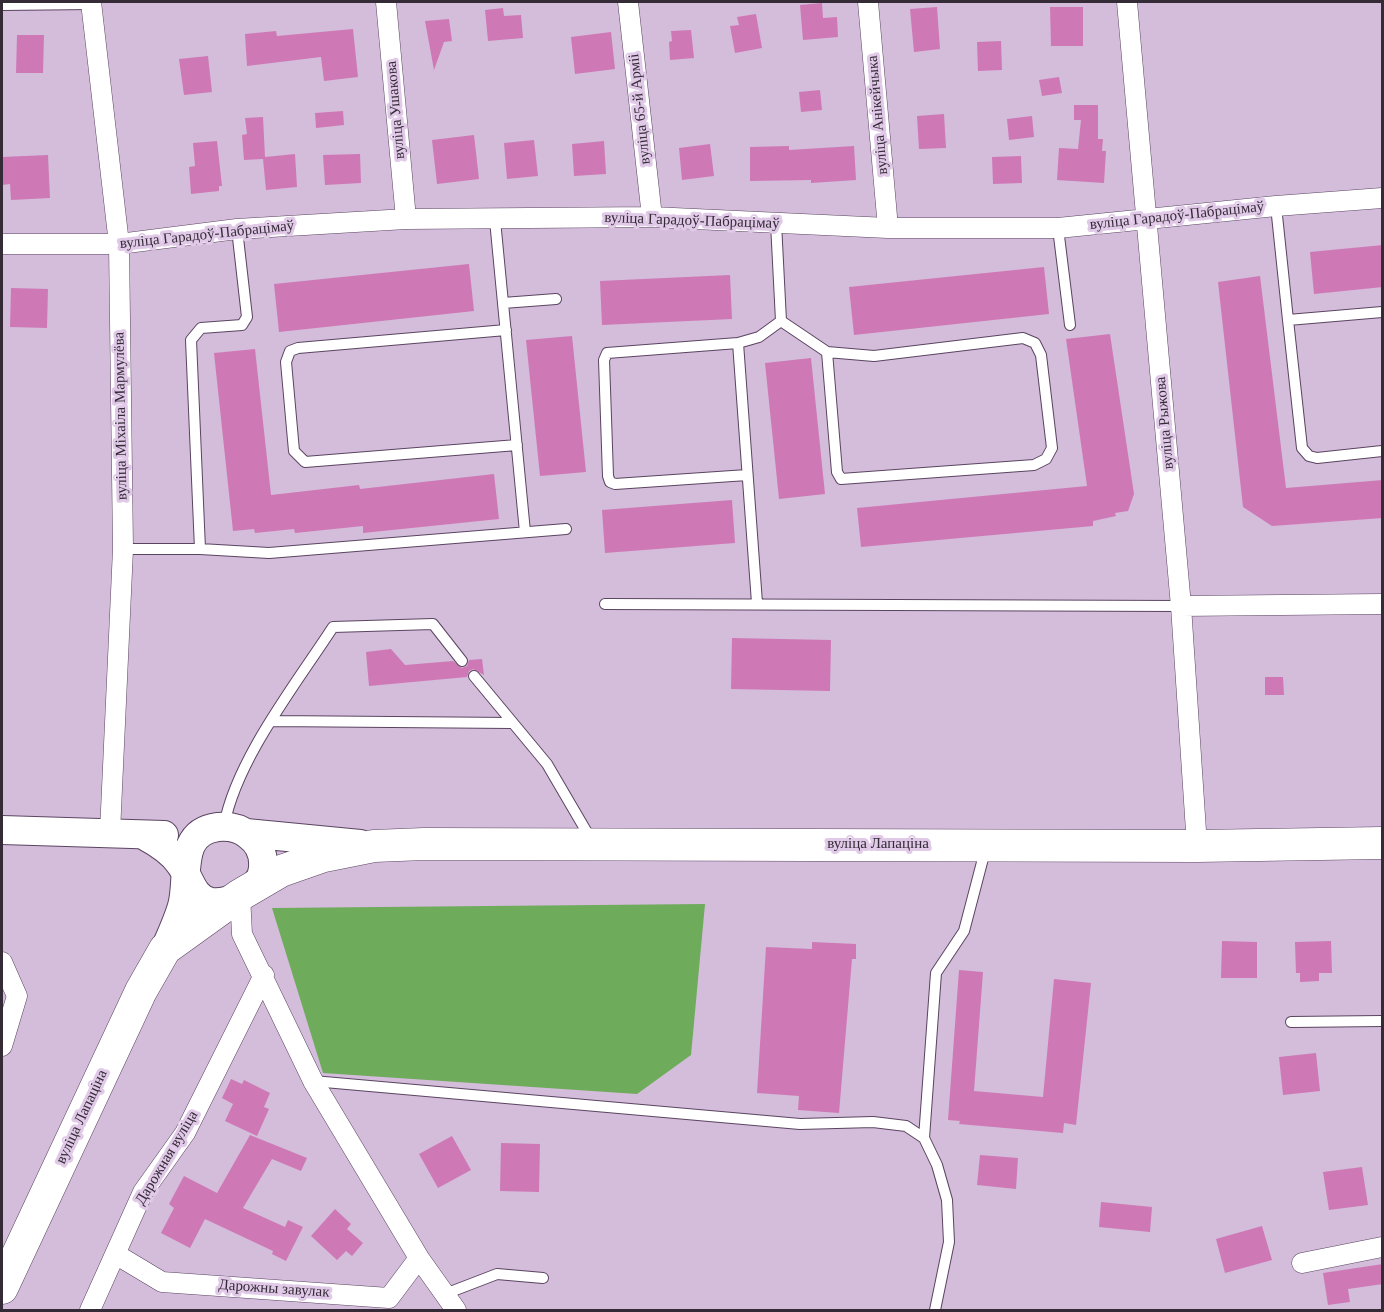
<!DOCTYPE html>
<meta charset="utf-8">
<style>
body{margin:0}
#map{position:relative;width:1384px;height:1312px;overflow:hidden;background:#d4bcdb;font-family:Georgia,serif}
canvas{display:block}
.frame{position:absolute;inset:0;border:3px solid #342b37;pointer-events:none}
</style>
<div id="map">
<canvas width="1384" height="1312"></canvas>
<div class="frame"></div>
</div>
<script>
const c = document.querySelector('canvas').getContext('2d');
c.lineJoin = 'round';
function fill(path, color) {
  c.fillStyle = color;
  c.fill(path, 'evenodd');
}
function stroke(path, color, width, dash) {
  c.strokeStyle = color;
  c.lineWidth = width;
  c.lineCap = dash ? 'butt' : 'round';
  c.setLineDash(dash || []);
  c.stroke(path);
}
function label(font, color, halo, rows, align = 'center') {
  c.font = font + ' Georgia,serif';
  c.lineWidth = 6;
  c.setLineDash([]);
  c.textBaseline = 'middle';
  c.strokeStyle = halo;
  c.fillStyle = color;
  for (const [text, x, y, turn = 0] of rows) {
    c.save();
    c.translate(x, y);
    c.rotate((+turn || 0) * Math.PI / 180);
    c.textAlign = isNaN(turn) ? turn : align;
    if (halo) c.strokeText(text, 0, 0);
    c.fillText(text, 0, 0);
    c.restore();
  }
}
const forest = new Path2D(`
 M705,904L691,1055L637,1094L323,1073L272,908Z`);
const building = new Path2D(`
 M822,3L823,18L837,17L838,37L803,40L800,5Z
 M937,7L940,49L914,52L910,9Z
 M1050,7H1083V46H1051Z
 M503,8L504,16L521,15L523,38L488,41L485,10Z
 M756,14L762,48L735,53L730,26L739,25L737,17Z
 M449,19L452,41L444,42L434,70L425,21Z
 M353,29L358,77L324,81L321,57L247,66L245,34L276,31L277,36Z
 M691,30L694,58L670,60L669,42L672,41L671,31Z
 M611,32L615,69L575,74L571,37Z
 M17,35H44L43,73H16Z
 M1001,41L1002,70L978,71L977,42Z
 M208,56L212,92L184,95L179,59Z
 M1059,77L1062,93L1042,96L1039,80Z
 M820,90L822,110L801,112L799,92Z
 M1074,105H1098V139H1103L1102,151H1106L1104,183L1057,180L1059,148L1078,149L1081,120H1074Z
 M343,111L344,125L316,128L315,113Z
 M944,114L946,148L919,149L917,116Z
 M1032,116L1034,137L1009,140L1007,119Z
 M263,117L265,157L295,154L297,187L266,190L263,159L244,160L242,135L247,134L245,118Z
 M474,135L479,179L437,184L432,140Z
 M534,140L538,176L507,179L504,143Z
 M217,141L222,186H219V191L191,194L189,167L195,166L193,143Z
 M604,141L606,174L574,176L572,144Z
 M710,144L714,176L682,180L679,148Z
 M789,146V150L854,146L856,180L811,183V180L750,181V147Z
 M360,154L361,183L325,185L323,155Z
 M48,155L50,198L11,200L10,184L2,185V157Z
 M1021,156L1022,183L993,184L992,157Z
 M1383,245V287L1314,294L1310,252Z
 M469,264L474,311L279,332L274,284Z
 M1044,267L1049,314L854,335L849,287Z
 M730,275L732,319L602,325L600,281Z
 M1260,276L1286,488L1383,480V518L1272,526L1243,507L1218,282Z
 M11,288L48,289L47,328L10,327Z
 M1110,334L1134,494L1128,511L1115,513L1116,516L1093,521V526L861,547L857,508L1087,486L1066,339Z
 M572,336L586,472L540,476L526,340Z
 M255,349L271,495L359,485L360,489L494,474L499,519L363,533V526L295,533L294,529L255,533L254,529L233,531L214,353Z
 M811,358L825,494L779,499L765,363Z
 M732,500L735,543L605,553L602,510Z
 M732,638L831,640L830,691L731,689Z
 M391,649L405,665L453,661L462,668L467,666L469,660L482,659L484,675L473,669L469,671L467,677L369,686L366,652Z
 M1265,677H1283L1284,695H1265Z
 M1222,941L1257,942V978H1221Z
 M1331,941L1332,973H1319V981L1300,982V973H1296L1295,942Z
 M812,942L856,944V959H852L839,1113L798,1110L799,1096L757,1093L766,947L812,949Z
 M959,970L983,972L974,1091L1043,1097L1054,979L1091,983L1076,1125L1064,1123L1063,1133L959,1124L960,1121L948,1120Z
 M1316,1053L1320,1091L1283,1095L1279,1057Z
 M231,1079L242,1084L244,1080L270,1093L264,1107L269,1109L257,1136L225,1121L233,1104L222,1098Z
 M250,1135L307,1158L301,1171L272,1159L243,1208L285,1227L288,1220L303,1227L286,1261L272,1254L273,1251L205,1219L190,1248L161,1233L174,1208L169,1204L184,1176L217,1193Z
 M452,1136L471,1170L438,1188L419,1154Z
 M501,1143L540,1144L539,1192L500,1191Z
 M980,1155L1018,1158L1016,1189L977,1185Z
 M1362,1167L1368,1205L1329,1210L1323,1172Z
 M1101,1202L1152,1207L1150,1232L1099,1227Z
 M335,1209L351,1224L347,1229L363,1243L352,1256L346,1251L337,1260L311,1236Z
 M1262,1226L1272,1260L1225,1273L1216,1239Z
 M1383,1264V1284L1348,1289L1350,1302L1328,1305L1323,1273Z`);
const lane = new Path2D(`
 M2,5L91,4
 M1276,206L1288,320L1382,312
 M495,220L525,532
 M776,223L781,321L827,352
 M1058,228L1070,325
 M503,303L556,299
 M1288,320L1302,448L1309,456L1317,458L1382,451
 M506,330L298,348L290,351L286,362L294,451L305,462L517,445
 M1023,338L1035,343L1041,355L1052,448L1046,459L1034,465L841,479L837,472L827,352L874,356Z
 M738,343L607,353L604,360L608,476L610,482L615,484L747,475
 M123,549H200L269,553L566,529
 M200,549L191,340L201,328L242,325L247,317L237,229
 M757,603L738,343L759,337L781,321
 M605,604L1181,606
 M474,676L547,764L592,841
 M272,721L512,723
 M224,826C236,760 296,684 333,627L433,624L462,661
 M1291,1022L1382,1021
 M313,1081L800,1124L873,1122L906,1126L924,1138
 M445,1294L497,1274L543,1278
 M935,1310L949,1242L947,1200L937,1165L924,1138L936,973L964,931L986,847`);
const street = new Path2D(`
 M91,2L119,244L123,549L110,832
 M386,2L406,219
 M628,2L652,217
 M868,2L888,228
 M1127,2L1181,606L1197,846
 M2,244H119L237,229L406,219L652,217L888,228H1058L1276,206L1382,198
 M1181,606L1382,604
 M240,895L242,934L313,1081L419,1258L456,1310
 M2,962L17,996L2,1046
 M117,1255L162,1282L389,1298L419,1258
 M1302,1263L1382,1247
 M90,1310L143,1192L185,1133L264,975`);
const secondary = new Path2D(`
 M2,830L164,835
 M246,833L360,844
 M145,836C158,843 172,852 180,864C190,877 192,898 211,902C230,905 263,888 263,867C264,854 258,842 248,835C240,828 229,826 218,827C176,832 190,878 182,906C178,920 171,935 165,949`);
const primary = new Path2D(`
 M2,1288L141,991L165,949L240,895L281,871L324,856L374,846L424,844L1197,846L1382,843`);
const streetNames = [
 ["вуліца 65-й Арміі",640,109,-96],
 ["вуліца Ушакова",396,110,-95],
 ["вуліца Анікейчыка",878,115,-95],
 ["вуліца Гарадоў-Пабрацімаў",1177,216,-6],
 ["вуліца Гарадоў-Пабрацімаў",692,221,2],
 ["вуліца Гарадоў-Пабрацімаў",207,235,-6],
 ["вуліца Міхаіла Мармулёва",121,416,-91],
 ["вуліца Рыжова",1165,423,-95],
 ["вуліца Лапаціна",878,844],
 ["вуліца Лапаціна",82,1117,-65],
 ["Дарожная вуліца",167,1158,-59],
 ["Дарожны завулак",274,1289,4]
];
fill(forest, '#6eab5b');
fill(building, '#ce79b5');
stroke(lane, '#5a4560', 12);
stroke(street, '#5a4560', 21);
stroke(secondary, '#5a4560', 30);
stroke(primary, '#5a4560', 33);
stroke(lane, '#fff', 10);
stroke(street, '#fff', 20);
stroke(secondary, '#fff', 28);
stroke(primary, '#fff', 32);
label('15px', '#342b37', '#e1c9e8', streetNames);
</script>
